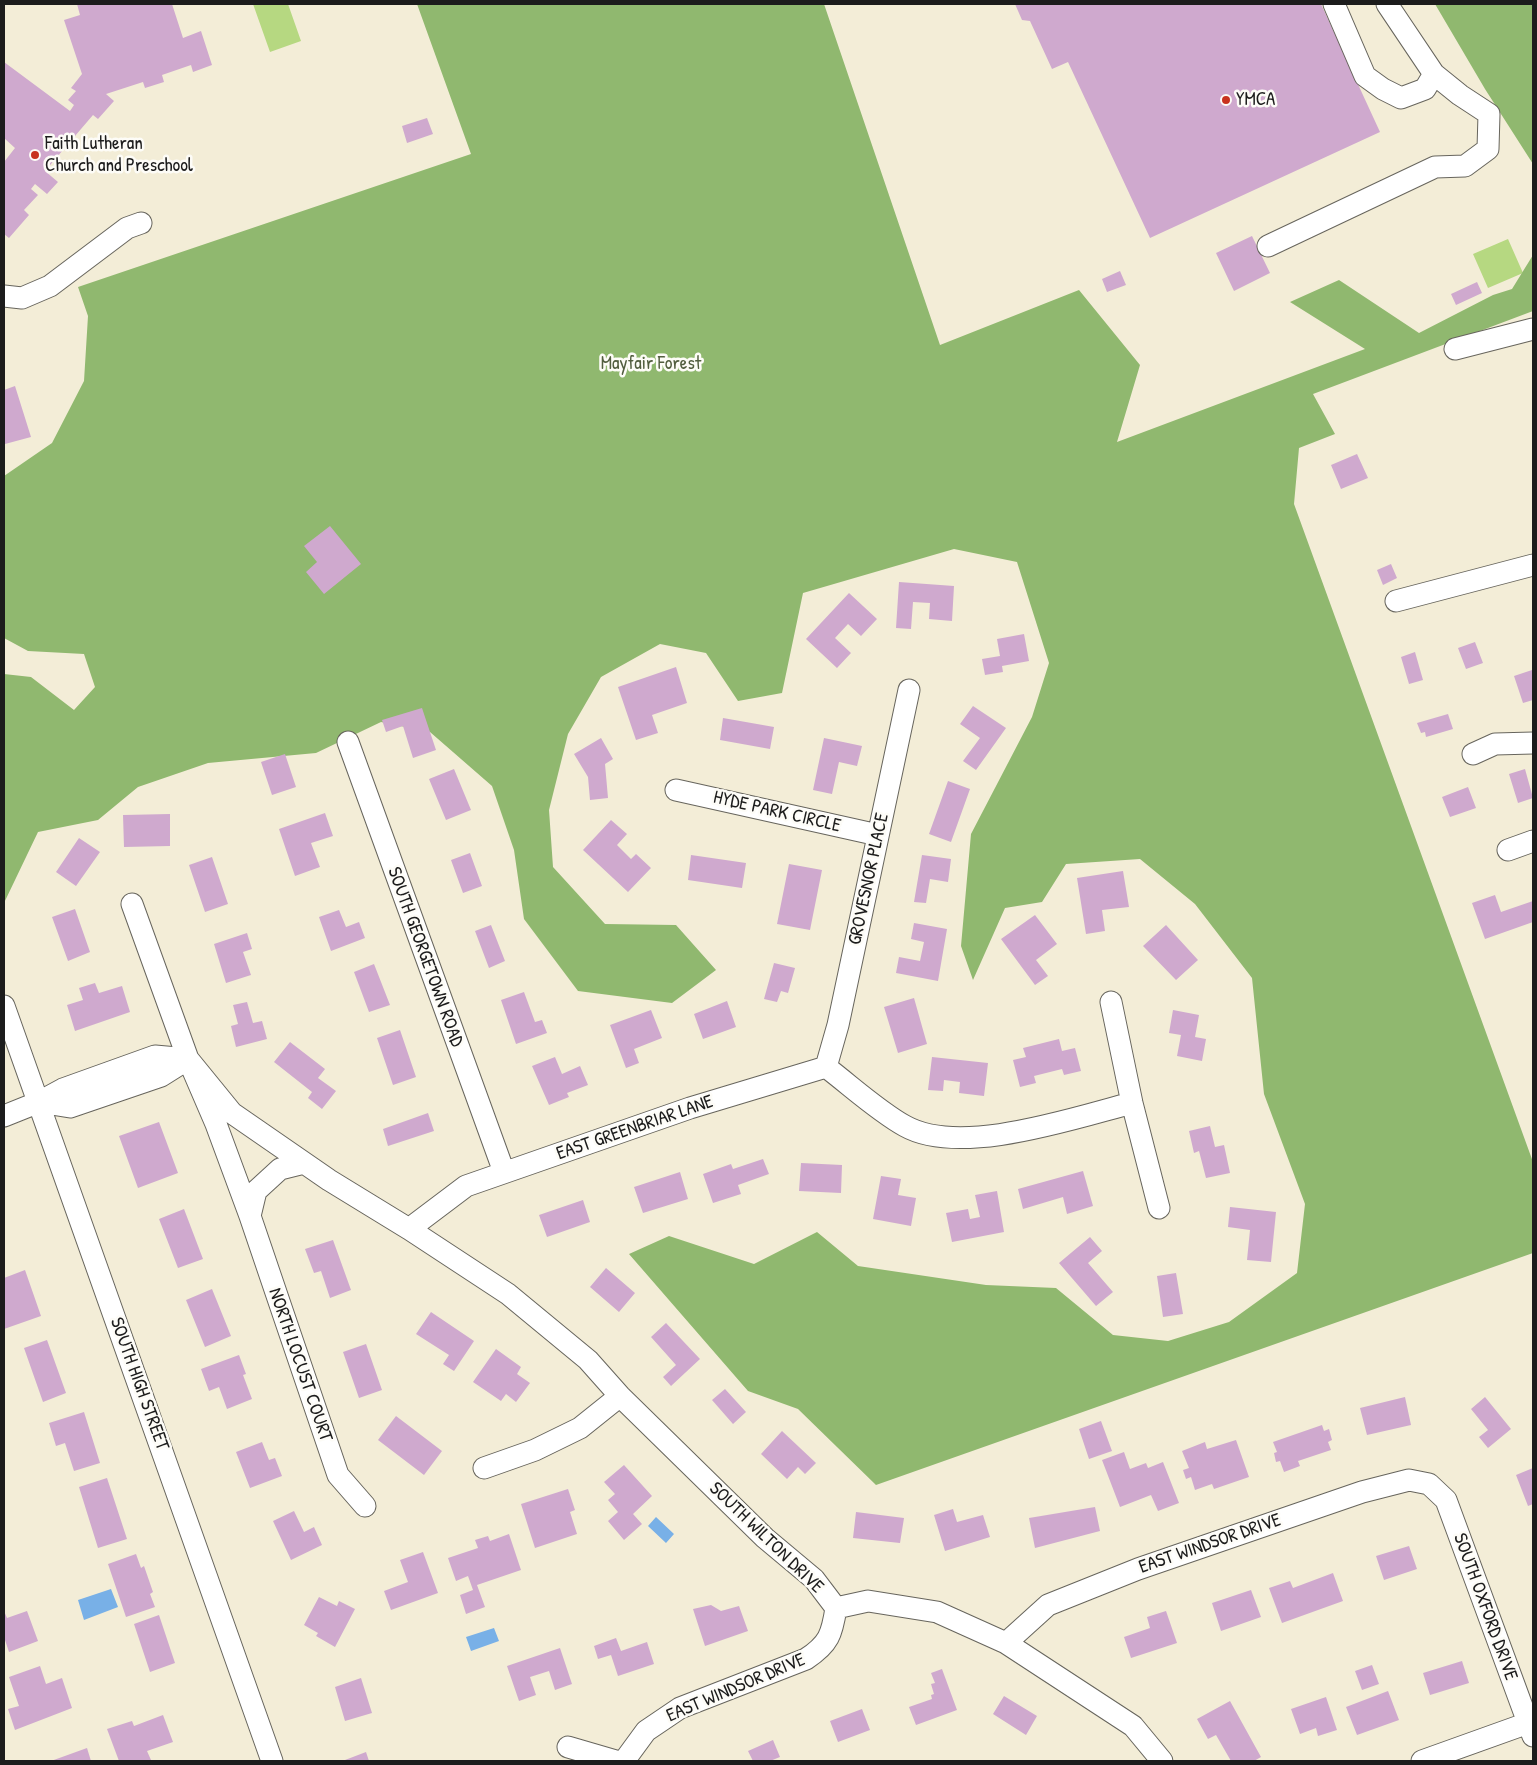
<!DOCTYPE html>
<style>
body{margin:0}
#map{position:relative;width:1537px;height:1765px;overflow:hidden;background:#f3edd7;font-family:"Patrick Hand",sans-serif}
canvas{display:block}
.frame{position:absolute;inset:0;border:5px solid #1c1c1c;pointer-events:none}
</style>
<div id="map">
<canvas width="1537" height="1765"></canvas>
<div class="frame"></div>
</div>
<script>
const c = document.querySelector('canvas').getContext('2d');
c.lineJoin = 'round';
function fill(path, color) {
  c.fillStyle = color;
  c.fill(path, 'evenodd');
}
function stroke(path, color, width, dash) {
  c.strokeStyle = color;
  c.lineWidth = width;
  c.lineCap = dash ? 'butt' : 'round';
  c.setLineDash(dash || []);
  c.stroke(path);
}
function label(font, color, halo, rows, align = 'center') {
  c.font = font + ' "Patrick Hand",sans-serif';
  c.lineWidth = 5;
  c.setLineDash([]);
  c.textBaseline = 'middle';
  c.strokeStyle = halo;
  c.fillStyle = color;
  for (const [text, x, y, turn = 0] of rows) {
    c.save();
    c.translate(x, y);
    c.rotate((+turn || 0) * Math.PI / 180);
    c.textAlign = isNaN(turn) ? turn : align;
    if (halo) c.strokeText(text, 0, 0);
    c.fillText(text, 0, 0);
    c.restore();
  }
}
const green = new Path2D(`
 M253,4H288L301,41L270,52Z
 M1508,239L1523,273L1488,288L1473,254Z`);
const forest = new Path2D(`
 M417,4H824L940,345L1079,290L1140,365L1117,442L1365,349L1290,302L1339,280L1419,333L1493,295L1512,289L1533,255V311L1313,394L1335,434L1299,448L1294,504L1533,1162V1253L876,1485L798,1409L748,1391L629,1254L669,1236L754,1264L817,1232L858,1266L986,1285L1056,1288L1113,1335L1168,1341L1229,1322L1297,1273L1305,1204L1264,1094L1252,978L1195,904L1140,859L1066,864L1042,902L1005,908L973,980L961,946L971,834L1032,717L1049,663L1017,562L954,549L803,593L782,693L738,701L706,653L660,644L601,677L568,734L549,810L553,867L605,924L676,925L716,970L672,1003L578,991L524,919L514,850L492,786L430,732L381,722L316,753L208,763L138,787L98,820L38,832L4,903V674L31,677L74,710L95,687L84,654L28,651L4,638V476L52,443L84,381L88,316L78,287L471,154Z
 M1435,4H1533V164L1485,89Z`);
const water = new Path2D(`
 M656,1517L674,1534L666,1543L648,1526Z
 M111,1589L118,1607L84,1620L78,1600Z
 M494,1628L499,1641L471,1651L466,1637Z`);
const building = new Path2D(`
 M77,4H172L183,38L201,31L212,65L193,72L191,65L162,75L164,82L145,88L143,82L106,94L114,101L98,119L93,115L45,171L58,182L47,194L35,184L31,189L38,195L24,210L29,215L9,238L4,234V162L15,148L4,138V62L70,111L74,105L68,100L76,91L71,88L82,74L64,20L80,15Z
 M1015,4H1321L1380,132L1150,238L1068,62L1052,69L1030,21L1022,20Z
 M427,118L433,134L407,143L402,126Z
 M1252,236L1270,273L1234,291L1216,253Z
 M1120,271L1126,285L1107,292L1102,279Z
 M1477,282L1482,293L1456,305L1451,294Z
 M15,386L31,437L5,444L4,390Z
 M1357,454L1368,478L1341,489L1331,465Z
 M330,526L361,564L324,594L306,572L317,562L304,546Z
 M1391,564L1397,578L1383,585L1377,570Z
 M899,582L954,586L952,621L929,619L930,603L913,602L911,629L896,628Z
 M849,593L877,619L861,636L848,624L835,638L851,653L837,668L806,639Z
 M1024,634L1029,661L1002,666L1003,672L985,675L982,659L1000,656L997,639Z
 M1475,642L1483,663L1466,669L1458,648Z
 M1415,652L1423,680L1409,684L1401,657Z
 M676,667L687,703L652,715L658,733L636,740L618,687Z
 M1532,670L1533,700L1523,703L1514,676Z
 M973,706L1006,728L976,770L963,761L980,738L960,724Z
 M422,708L436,750L413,758L403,726L386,732L382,720Z
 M1448,714L1453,729L1426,737L1425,732L1421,733L1417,723Z
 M723,718L774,727L770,749L720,740Z
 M601,738L613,759L605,764L608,798L590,800L588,777L574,754Z
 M824,738L862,746L857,766L839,762L832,794L813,790Z
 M285,754L296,787L272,795L261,762Z
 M454,769L471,810L446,820L429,779Z
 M1525,769L1533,798L1518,803L1509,774Z
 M948,781L970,789L951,842L929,834Z
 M1468,787L1476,808L1450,817L1442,797Z
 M325,813L333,836L311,843L320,867L295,876L279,829Z
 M170,814V846L124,847L123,815Z
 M611,820L627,834L617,845L631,859L636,854L651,868L628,892L583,850Z
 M79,838L100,852L76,886L56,872Z
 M470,853L482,886L463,893L451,860Z
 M691,855L746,863L742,888L688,880Z
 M922,855L951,859L948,882L930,879L926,903L914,902Z
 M212,857L228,904L205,912L189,865Z
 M789,864L822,870L810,930L777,924Z
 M1123,871L1129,907L1102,910L1105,931L1086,934L1077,878Z
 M1495,895L1501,912L1533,901V922L1485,939L1472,903Z
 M75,909L90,952L68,961L52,917Z
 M339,910L346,927L359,922L365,938L331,951L319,917Z
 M1035,915L1057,944L1036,960L1048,976L1035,985L1001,939Z
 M914,923L947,929L938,981L896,973L899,957L920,961L924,942L911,939Z
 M491,925L505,961L489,968L475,931Z
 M1166,925L1198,960L1176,980L1143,946Z
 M247,933L252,949L243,952L251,975L226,983L214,944Z
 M774,963L795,968L788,993L781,991L777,1002L764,999Z
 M374,964L390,1005L369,1012L354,972Z
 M95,983L99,993L122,986L130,1012L75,1031L67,1005L83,1000L79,988Z
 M524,992L535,1022L542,1020L547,1033L516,1044L501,1000Z
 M914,998L927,1044L898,1053L884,1007Z
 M727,1001L736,1027L703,1039L694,1014Z
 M247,1002L253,1023L262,1021L267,1039L236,1047L231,1026L238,1024L233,1005Z
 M651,1010L662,1038L634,1049L639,1063L626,1068L610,1025Z
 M1173,1010L1199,1015L1195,1037L1206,1039L1202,1061L1177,1056L1181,1035L1169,1033Z
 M400,1030L416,1077L393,1085L377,1038Z
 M1059,1039L1062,1051L1075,1048L1081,1071L1064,1075L1062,1069L1034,1076L1036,1083L1020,1087L1013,1060L1026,1057L1023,1048Z
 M290,1042L325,1069L318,1078L336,1091L322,1109L308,1098L312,1092L274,1062Z
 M555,1057L562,1074L580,1066L588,1085L567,1093L569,1097L549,1105L532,1066Z
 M932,1057L988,1063L984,1096L959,1093L960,1082L944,1080L943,1091L928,1090Z
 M428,1113L434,1131L388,1146L383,1129Z
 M159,1122L178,1173L138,1188L119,1136Z
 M1210,1126L1215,1147L1224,1145L1230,1173L1206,1178L1199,1151L1194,1153L1189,1131Z
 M763,1159L769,1174L738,1185L741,1194L713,1203L703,1174L731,1164L733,1169Z
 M801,1163L842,1165L841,1193L799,1191Z
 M1083,1171L1093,1206L1067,1214L1063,1197L1023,1209L1018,1189Z
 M680,1172L688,1199L643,1213L634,1187Z
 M881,1176L901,1179L898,1195L916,1198L911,1226L873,1219Z
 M997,1191L1004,1232L952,1242L946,1213L968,1209L970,1219L980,1217L975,1195Z
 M583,1200L590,1222L547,1237L539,1215Z
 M1230,1207L1276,1212L1271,1262L1247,1260L1250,1230L1228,1227Z
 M184,1209L203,1259L178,1268L159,1219Z
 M1090,1237L1102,1251L1088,1263L1113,1292L1096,1306L1059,1263Z
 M333,1240L351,1290L330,1298L321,1271L314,1273L305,1249Z
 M606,1268L635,1293L619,1312L590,1287Z
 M25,1270L41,1316L4,1329V1278Z
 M1176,1273L1183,1314L1163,1317L1157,1276Z
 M212,1289L231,1336L205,1347L186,1300Z
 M431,1312L474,1341L454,1371L443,1364L449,1355L416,1334Z
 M666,1323L700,1359L671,1386L663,1377L676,1365L651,1337Z
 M47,1340L66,1393L43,1402L24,1348Z
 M366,1344L382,1390L359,1398L343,1352Z
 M496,1349L521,1367L517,1374L530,1383L516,1402L506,1394L501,1401L473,1382Z
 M239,1355L246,1374L243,1375L252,1399L227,1409L219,1387L209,1391L201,1369Z
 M725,1389L746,1412L733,1424L712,1400Z
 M1405,1397L1411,1425L1367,1435L1360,1408Z
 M1485,1397L1511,1429L1488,1448L1479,1437L1488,1430L1471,1409Z
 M84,1412L100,1463L74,1471L65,1443L56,1446L49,1423Z
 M396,1416L442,1451L424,1475L378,1440Z
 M1101,1421L1112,1451L1089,1459L1079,1429Z
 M1322,1425L1324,1431L1329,1429L1332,1440L1328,1442L1331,1450L1298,1461L1300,1466L1284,1472L1280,1461L1276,1462L1274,1453L1277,1452L1273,1442Z
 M782,1431L816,1463L805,1474L798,1467L787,1479L761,1454Z
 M1236,1440L1249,1477L1214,1489L1212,1484L1195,1490L1191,1477L1186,1479L1183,1470L1189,1468L1182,1451L1205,1442L1207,1449Z
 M262,1442L269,1460L275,1458L282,1476L250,1488L236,1452Z
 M1124,1452L1130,1469L1146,1463L1148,1468L1163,1462L1179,1503L1158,1511L1151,1495L1120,1507L1102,1460Z
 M624,1465L652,1496L633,1514L642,1524L624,1540L608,1521L618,1512L608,1500L615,1494L604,1482Z
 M1533,1468V1504L1528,1506L1516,1475Z
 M107,1478L127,1539L98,1548L79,1487Z
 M568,1489L575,1510L570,1512L577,1534L535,1548L521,1504Z
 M1095,1507L1100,1531L1035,1548L1029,1518Z
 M953,1509L957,1522L983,1515L990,1537L945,1551L934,1515Z
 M294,1511L304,1532L314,1527L322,1545L291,1560L273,1521Z
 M856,1512L904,1518L900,1543L853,1538Z
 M509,1534L521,1570L477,1585L485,1607L466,1614L460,1595L473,1590L468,1576L456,1581L448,1558L478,1548L475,1540L488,1536L490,1541Z
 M1409,1546L1417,1569L1384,1580L1376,1556Z
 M423,1552L438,1593L391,1610L384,1591L408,1582L400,1560Z
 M136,1554L141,1568L144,1566L153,1592L150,1594L155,1607L126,1617L108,1564Z
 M1333,1573L1343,1601L1282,1623L1269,1588L1290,1581L1293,1588Z
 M1251,1590L1261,1617L1221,1631L1212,1603Z
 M319,1597L337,1606L339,1601L355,1609L335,1647L316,1636L318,1633L304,1625Z
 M711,1605L721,1611L739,1606L748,1631L705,1646L693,1609Z
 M4,1611L7,1618L27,1611L38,1641L9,1652L4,1637Z
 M1166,1611L1177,1643L1131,1658L1124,1637L1150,1628L1147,1617Z
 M159,1615L175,1663L150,1672L134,1624Z
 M616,1638L621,1651L647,1642L654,1664L618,1676L611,1655L598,1659L594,1646Z
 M560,1648L572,1684L555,1690L549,1671L530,1677L536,1695L519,1701L507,1666Z
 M1462,1661L1469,1683L1430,1695L1423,1673Z
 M1372,1665L1379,1684L1362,1690L1355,1671Z
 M40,1666L46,1684L62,1678L72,1708L15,1730L8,1709L19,1706L9,1677Z
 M942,1669L957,1710L916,1725L909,1707L932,1699L931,1695L934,1694L931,1684L935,1683L931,1673Z
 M361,1678L372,1713L345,1721L335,1687Z
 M1388,1691L1399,1720L1357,1735L1346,1707Z
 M1004,1696L1037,1716L1026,1735L993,1714Z
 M1326,1697L1337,1730L1318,1736L1316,1728L1300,1734L1291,1709Z
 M1230,1701L1261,1757L1254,1761H1231L1216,1735L1208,1739L1197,1719Z
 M862,1709L870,1730L838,1742L830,1721Z
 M163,1715L173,1742L147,1751L151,1760L119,1761L107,1729L132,1721L134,1726Z
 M773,1740L780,1757L770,1761H753L748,1751Z
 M87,1748L91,1761H51Z
 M366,1752L369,1761H346L345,1760Z`);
const minor = new Path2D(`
 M1334,4L1365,76L1383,89L1401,98L1425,89L1434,74
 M1268,246L1435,167L1465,166L1488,149L1489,114L1460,95L1434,74L1387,4
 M4,296L22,298L50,286L127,228L141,223
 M1455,349L1533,329
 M1396,601L1533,565
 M348,742L504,1172
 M1473,754L1495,744L1533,743
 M676,790L878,835
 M1508,850L1533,841
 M132,904L188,1059L216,1124L250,1216L338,1475L365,1506
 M1111,1002L1132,1103L1159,1208
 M4,1006L272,1761
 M826,1067L838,1025L909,690
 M826,1067C851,1086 878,1111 905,1126C960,1157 1074,1118 1132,1103
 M39,1102L70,1107L161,1076L188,1059
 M4,1116L39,1102L63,1089L155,1056L188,1059L232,1113L329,1180L409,1229L466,1186L690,1108L826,1067
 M250,1216L256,1191L280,1169L304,1163
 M409,1229L508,1294L588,1360L620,1396L765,1538L814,1579L836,1608L868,1601L937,1612L1006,1643L1133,1726L1162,1761
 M484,1468L535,1450L580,1428L620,1396
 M1006,1643L1048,1605L1138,1569L1362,1492L1409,1480L1429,1484L1446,1500L1533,1736
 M568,1747L616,1761
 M624,1761L646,1731L680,1708L806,1659C829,1644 832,1634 836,1608
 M1422,1761L1528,1723`);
const markers = [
 [1226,100,5,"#c8321e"],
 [35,155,5,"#c8321e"]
];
const poiNames = [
 ["YMCA",1236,100],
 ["Faith Lutheran",45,144],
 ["Church and Preschool",45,166]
];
const parkNames = [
 ["Mayfair Forest",651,364]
];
const streetNames = [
 ["HYDE PARK CIRCLE",777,812,13],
 ["GROVESNOR PLACE",869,879,-78],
 ["SOUTH GEORGETOWN ROAD",425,957,70],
 ["EAST GREENBRIAR LANE",635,1128,-19],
 ["NORTH LOCUST COURT",300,1365,71],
 ["SOUTH HIGH STREET",139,1384,70],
 ["SOUTH WILTON DRIVE",766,1538,44],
 ["EAST WINDSOR DRIVE",1210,1544,-19],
 ["SOUTH OXFORD DRIVE",1485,1607,70],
 ["EAST WINDSOR DRIVE",736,1688,-23]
];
fill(green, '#b6d881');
fill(forest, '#90b86f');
fill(water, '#78b0e7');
fill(building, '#cfa9ce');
stroke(minor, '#67655d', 23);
stroke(minor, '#fff', 21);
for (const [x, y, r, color] of markers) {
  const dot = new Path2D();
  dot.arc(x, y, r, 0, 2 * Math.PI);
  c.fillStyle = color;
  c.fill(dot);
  stroke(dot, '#fdfcf7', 2);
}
label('19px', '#1c1c1c', '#fdfcf7', poiNames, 'left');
label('19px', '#525e3f', '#fdfcf7', parkNames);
label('19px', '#1c1c1c', '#fdfcf7', streetNames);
</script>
